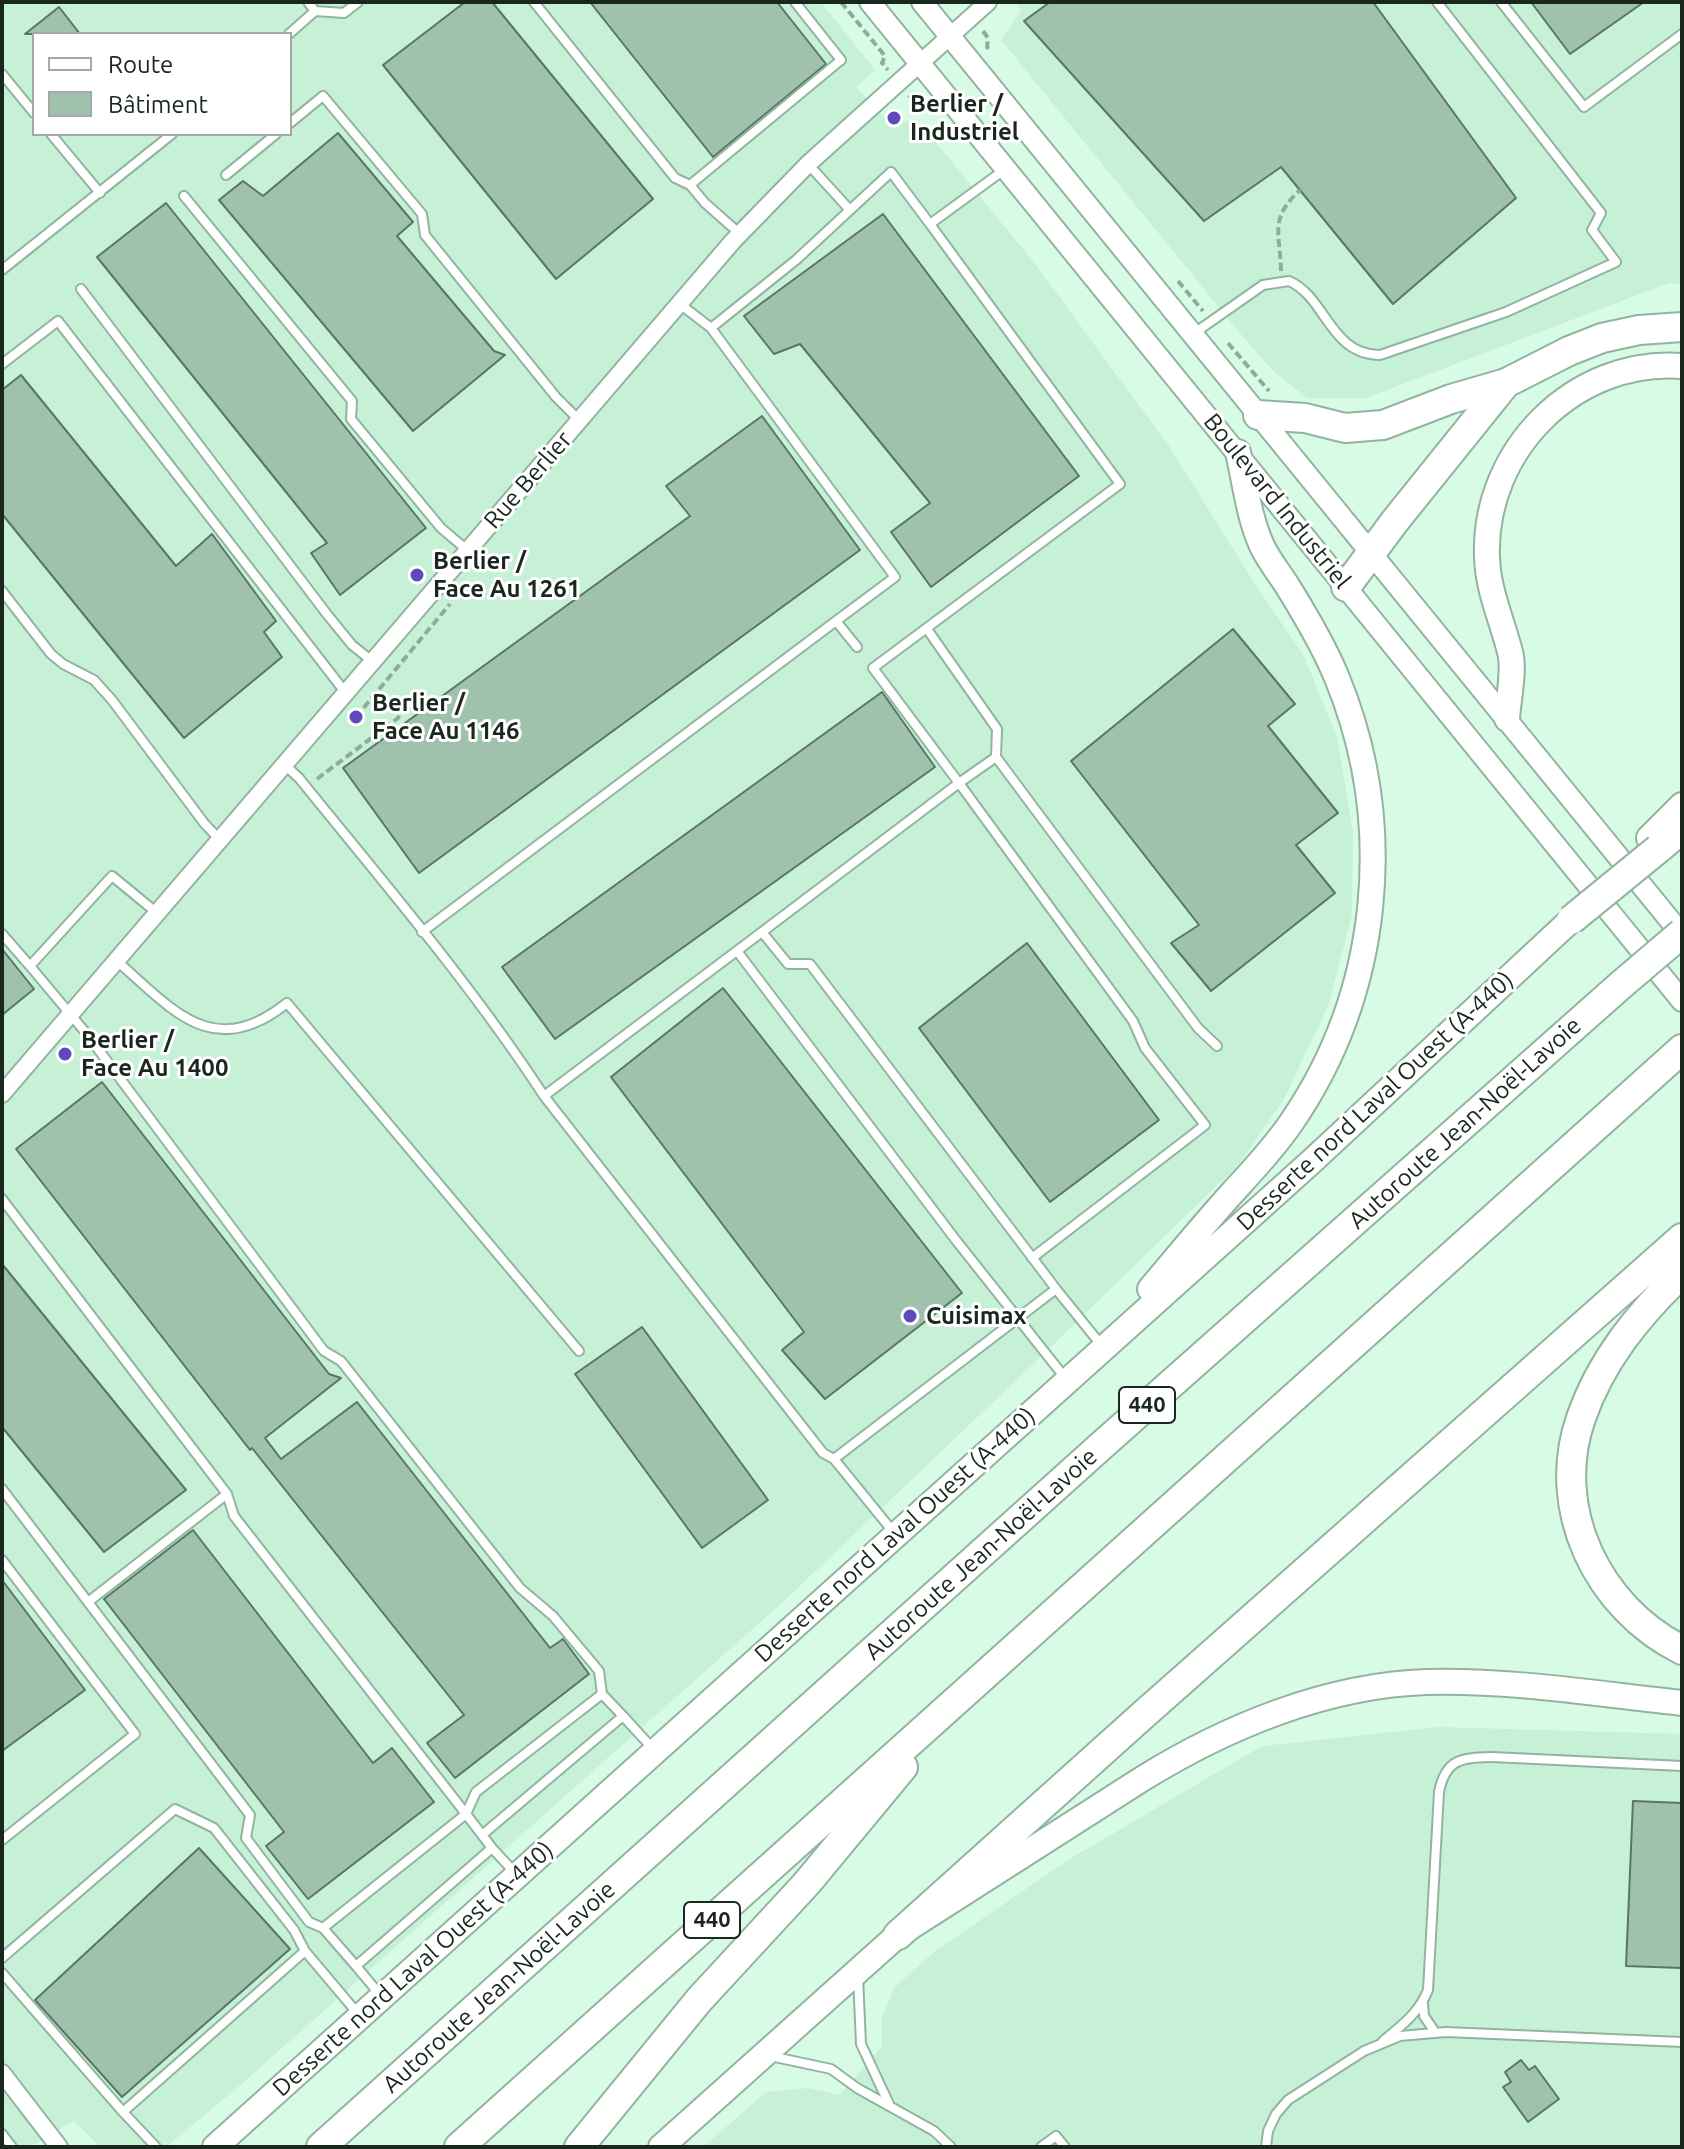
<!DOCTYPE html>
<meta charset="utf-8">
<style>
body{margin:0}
#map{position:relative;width:1684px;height:2149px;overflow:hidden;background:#d8fbe5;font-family:Ubuntu,sans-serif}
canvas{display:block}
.frame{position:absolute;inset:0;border:4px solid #1a271f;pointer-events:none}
.legend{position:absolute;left:32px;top:32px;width:260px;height:104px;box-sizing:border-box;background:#fff;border:2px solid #a3a9a5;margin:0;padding:10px 14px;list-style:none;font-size:24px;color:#1a271f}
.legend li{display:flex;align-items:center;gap:16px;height:40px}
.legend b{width:40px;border:2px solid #a3a9a5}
</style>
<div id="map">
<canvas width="1684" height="2149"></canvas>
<div class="frame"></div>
<ul class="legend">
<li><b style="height:10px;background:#fff"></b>Route</li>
<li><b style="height:22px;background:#a0c2ad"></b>Bâtiment</li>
</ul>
</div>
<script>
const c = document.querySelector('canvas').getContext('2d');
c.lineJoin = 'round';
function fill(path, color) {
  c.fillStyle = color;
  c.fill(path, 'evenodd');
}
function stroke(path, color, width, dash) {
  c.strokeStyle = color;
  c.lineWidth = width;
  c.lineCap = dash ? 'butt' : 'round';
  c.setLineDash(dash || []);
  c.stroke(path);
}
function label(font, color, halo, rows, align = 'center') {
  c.font = font + ' Ubuntu,sans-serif';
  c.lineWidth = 6;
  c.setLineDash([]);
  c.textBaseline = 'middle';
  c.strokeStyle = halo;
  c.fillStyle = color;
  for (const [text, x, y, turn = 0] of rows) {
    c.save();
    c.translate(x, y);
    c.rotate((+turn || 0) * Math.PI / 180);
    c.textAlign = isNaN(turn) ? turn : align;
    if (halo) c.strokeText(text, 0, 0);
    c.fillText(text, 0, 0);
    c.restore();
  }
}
const built = new Path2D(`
 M2,2H821L875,70L856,87L891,124L903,121L915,122L930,135L1035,264L1169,446L1253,581L1304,656L1337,737L1353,832L1352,915L1328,1006L1284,1099L1239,1164L1027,1370L783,1602L237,2088L166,2147H100L74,2121L30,2147H2ZM34,34H290V134H34Z
 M1016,2H1682V284L1669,283L1366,398H1307L1273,371L1244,338L1001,40L1021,11Z
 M1439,1727L1682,1734V2147H703L766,2092L809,2088L840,2095L882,2046V2018L894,1988L934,1952L1068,1860L1262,1746Z`);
const building = new Path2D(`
 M465,2H492L653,199L556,279L383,65Z
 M590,2H777L826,64L713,157Z
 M1050,2H1373L1516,198L1393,304L1281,167L1204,221L1024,21Z
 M1531,2H1644L1570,54Z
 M59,7L80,34H25Z
 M338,133L413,222L397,236L494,351L505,355L413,431L219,200L243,181L263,196Z
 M166,203L426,528L340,595L311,553L327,543L97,257Z
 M883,214L1079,476L931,587L891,532L930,503L800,344L774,354L744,316Z
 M21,375L176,566L212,534L276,621L264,632L282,657L184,738L2,514V390Z
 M762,416L860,550L419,873L343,768L690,516L666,486Z
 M1233,629L1295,704L1268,726L1338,813L1296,845L1335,893L1211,991L1171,943L1199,925L1071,761Z
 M882,692L935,767L555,1039L502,967Z
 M1027,943L1159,1120L1050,1202L919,1028Z
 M2,949L34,989L2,1015Z
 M723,988L962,1293L825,1399L782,1350L804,1332L611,1077Z
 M102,1082L329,1374L341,1378L265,1438L281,1459L357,1402L550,1648L563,1639L589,1674L455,1778L427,1743L464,1715L252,1448L250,1450L16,1149Z
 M2,1264L186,1490L104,1552L2,1427Z
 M642,1327L768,1500L702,1548L575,1374Z
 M193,1530L373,1763L392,1748L434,1802L308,1899L266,1846L284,1832L104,1599Z
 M2,1580L85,1690L2,1751Z
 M1633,1801L1682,1803V1968L1626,1966Z
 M199,1848L290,1949L122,2097L35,2000Z
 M1521,2060L1529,2070L1535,2066L1559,2099L1528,2122L1503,2087L1511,2082L1505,2072Z`);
const path = new Path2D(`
 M841,2L885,56L882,63L888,70
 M983,31L988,38L987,47L990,51
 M909,95L919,108L929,109
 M1281,271C1280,231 1269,219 1300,190
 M1178,281L1203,311
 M1228,343L1269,391
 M356,717L450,604
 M317,779L398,718L415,695`);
const service = new Path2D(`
 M308,2L315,11L344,13L358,2
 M534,2L675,178L690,185
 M1501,2L1584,107L1682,34
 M289,34L315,11
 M2,74L34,113
 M290,123L323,96L422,214L425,235L556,397L579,420
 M51,134L100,193
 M808,164L850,210
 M226,175L276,134
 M184,196L352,401L351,419L441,528L467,550
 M740,234L705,203L690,185L841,60L795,2
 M2,270L172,134
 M81,289L326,613L352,645L372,661
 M680,304L711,328L796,260L891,172L930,224
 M711,328L895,577L836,621
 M1193,334L1263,285L1289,281C1326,297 1330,355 1380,355L1506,312L1616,262L1592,230L1601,213L1437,2
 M2,364L58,321L345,692
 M2,591L51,654L63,664L94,680L112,700L204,823L220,840
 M927,629L997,729L996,757
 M284,764L299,778C383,882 471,984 544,1096
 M157,913L112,876L30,966L86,1033L324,1351L341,1361L520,1588L553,1616L599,1671L602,1694
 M422,932L836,621L857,647
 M762,932L959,783L873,668L1120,484L930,224L1004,170
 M2,934L30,966
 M737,951L955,1239L1066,1379
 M117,961C173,1010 213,1062 287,1003L579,1351
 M2,1199L227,1494L234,1516L466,1814L476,1792L602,1694L623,1716
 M1032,1258L1205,1125L1145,1048L1133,1021L959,783L996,757L1198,1028L1217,1046
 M834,1459L823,1453L544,1096L762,932L788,964H810L1056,1289
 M2,1489L250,1815L246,1838L309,1922L323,1928
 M895,1534L834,1459L1056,1289L1102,1346
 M2,1560L135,1734L2,1840
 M88,1602L227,1494
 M482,1835L623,1716L654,1750
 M2,1958L175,1809L214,1828L294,1930L305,1951
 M356,1966L323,1928L466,1814L492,1848
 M2,1973L123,2112
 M858,1976L861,2044L889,2104
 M381,1996L356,1966L492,1848L516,1874
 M1423,2004L1424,2016L1435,2032
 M1383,2041C1401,2026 1419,2013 1428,1990L1439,1792C1446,1758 1462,1758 1492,1757L1682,1766
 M770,2056L831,2069L857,2088L934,2131L951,2147
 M2,2134L12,2147
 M156,2147L123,2112L305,1951L359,2015
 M1041,2147L1056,2136L1065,2147
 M1266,2147L1268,2131L1276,2114L1288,2100L1364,2051L1400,2036L1446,2032L1682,2042`);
const minor = new Path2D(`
 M2,1094L733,241L808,164L988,2
 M2,2073L59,2147`);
const tertiary = new Path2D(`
 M870,2L1682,1001
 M922,2L1682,935`);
const primary = new Path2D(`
 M1507,719C1508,701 1515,669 1510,652C1502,620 1488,591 1487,557C1483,450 1575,358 1682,366
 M1649,838L1682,805
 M1150,1289C1177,1257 1204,1224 1233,1192C1253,1170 1274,1148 1291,1123C1381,992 1397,824 1337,678C1324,646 1306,616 1288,587C1280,574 1269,561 1262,546C1249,518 1245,483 1238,452
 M215,2147L1311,1162L1571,920
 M661,2147L898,1935L1142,1779C1226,1727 1327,1685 1427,1682C1513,1680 1598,1694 1682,1703`);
const motorway = new Path2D(`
 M1258,415L1305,418L1345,428L1383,425L1451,399L1506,383L1569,351L1602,338L1639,330L1682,327
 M1346,587L1395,521L1506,383
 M1658,849L1682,829
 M1682,1273C1639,1314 1601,1360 1581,1418C1549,1509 1598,1608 1682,1650
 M898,1935L1143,1715L1682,1238
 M321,2147L1101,1446L1622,984
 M459,2147L1682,1049
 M579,2147L699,2000L807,1883L903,1767`);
const motorwayBridge = new Path2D(`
 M1571,920L1658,849
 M1622,984L1682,933`);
const markers = [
 [894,118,8,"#6048c0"],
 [417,575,8,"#6048c0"],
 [356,717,8,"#6048c0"],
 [65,1054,8,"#6048c0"],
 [910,1316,8,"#6048c0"]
];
const shields = [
 [1147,1405,56],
 [712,1920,56]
];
const shieldNames = [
 ["440",1147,1405],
 ["440",712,1920]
];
const poiNames = [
 ["Berlier /",910,104],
 ["Industriel",910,132],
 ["Berlier /",433,561],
 ["Face Au 1261",433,589],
 ["Berlier /",372,703],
 ["Face Au 1146",372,731],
 ["Berlier /",81,1040],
 ["Face Au 1400",81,1068],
 ["Cuisimax",926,1316]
];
const streetNames = [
 ["Rue Berlier",528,480,-49],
 ["Boulevard Industriel",1277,501,51],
 ["Desserte nord Laval Ouest (A-440)",1375,1101,-43],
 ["Autoroute Jean-Noël-Lavoie",1465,1123,-42],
 ["Desserte nord Laval Ouest (A-440)",895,1535,-42],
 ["Autoroute Jean-Noël-Lavoie",981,1554,-42],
 ["Desserte nord Laval Ouest (A-440)",413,1969,-42],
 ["Autoroute Jean-Noël-Lavoie",499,1987,-42]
];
fill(built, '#c6f1d7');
fill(building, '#a0c2ad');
stroke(building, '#577664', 2);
stroke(service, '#92b49f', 12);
stroke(minor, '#92b49f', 20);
stroke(tertiary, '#92b49f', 24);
stroke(primary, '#92b49f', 28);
stroke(motorway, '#92b49f', 32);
stroke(path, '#91ab9b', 4, [8, 4]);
stroke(service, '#fff', 8);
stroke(minor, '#fff', 16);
stroke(tertiary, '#fff', 20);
stroke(primary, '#fff', 24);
stroke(motorway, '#fff', 28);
stroke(motorwayBridge, '#92b49f', 32, []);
stroke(motorwayBridge, '#fff', 28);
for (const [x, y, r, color] of markers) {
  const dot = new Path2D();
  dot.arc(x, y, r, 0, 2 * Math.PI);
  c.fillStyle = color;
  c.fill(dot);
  stroke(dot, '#fff', 3);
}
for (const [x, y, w] of shields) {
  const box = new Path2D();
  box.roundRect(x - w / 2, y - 18, w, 36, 6);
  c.fillStyle = '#fff';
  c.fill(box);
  stroke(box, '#1a271f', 2);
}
label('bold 22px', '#1a271f', null, shieldNames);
label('bold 24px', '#1a271f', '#fff', poiNames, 'left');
label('24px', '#1a271f', '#fff', streetNames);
</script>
